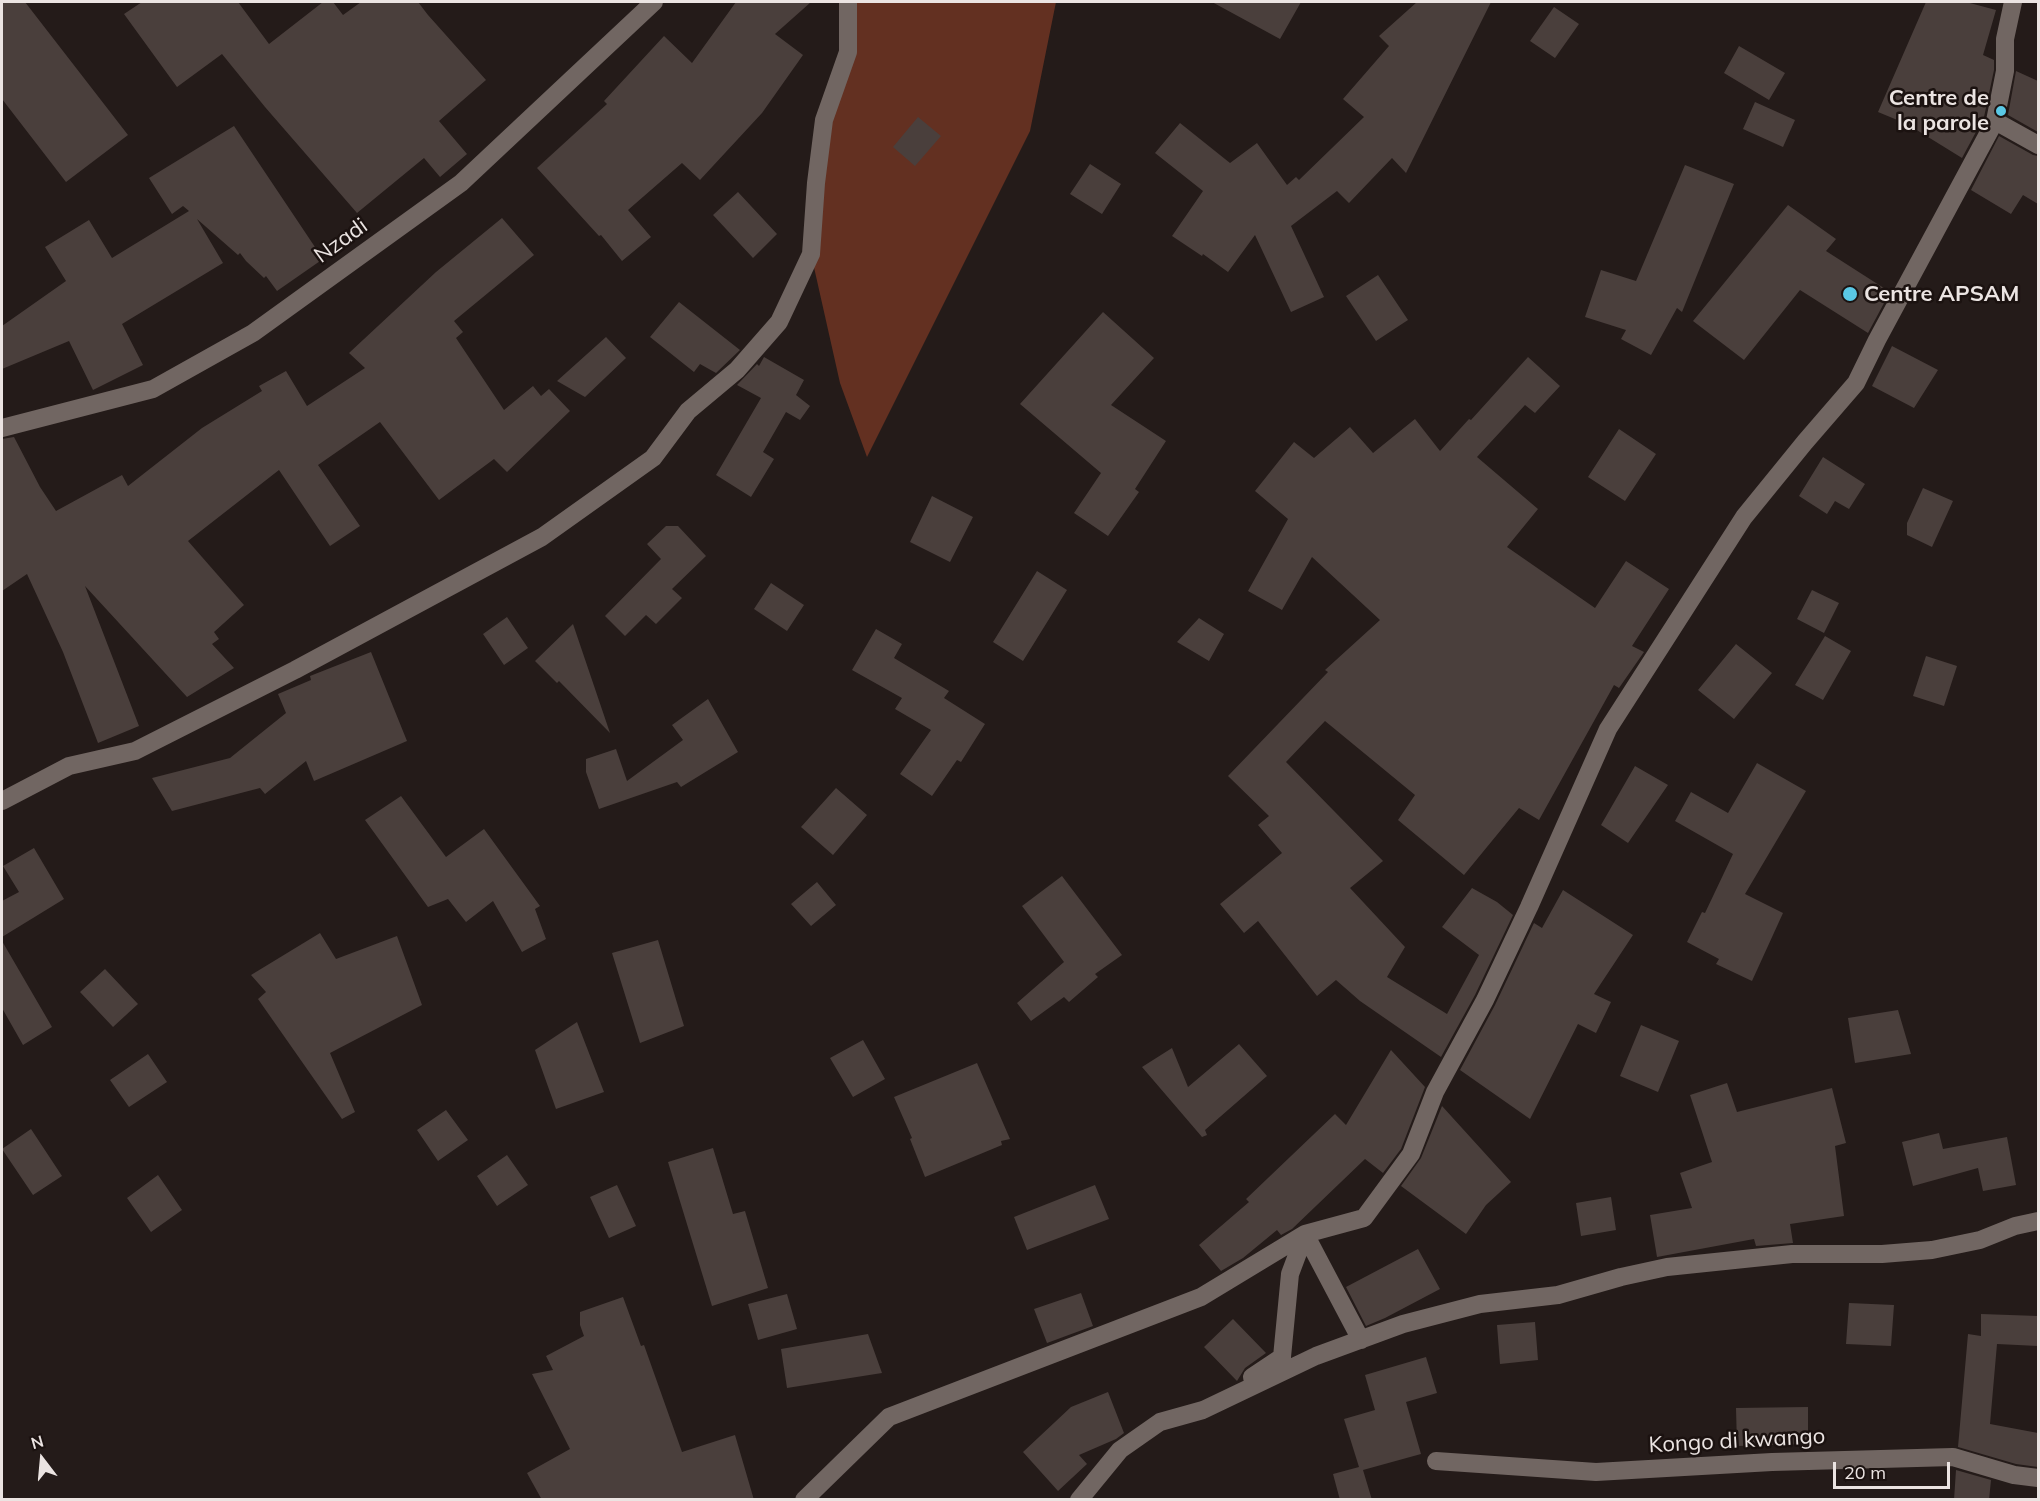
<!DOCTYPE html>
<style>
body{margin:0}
#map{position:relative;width:2040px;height:1501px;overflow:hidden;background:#241b19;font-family:Mulish,sans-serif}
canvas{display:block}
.frame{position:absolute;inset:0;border:3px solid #ebe4e2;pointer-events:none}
.north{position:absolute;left:12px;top:1429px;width:60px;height:60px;-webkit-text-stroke:4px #1b1210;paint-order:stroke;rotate:344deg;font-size:16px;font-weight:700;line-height:24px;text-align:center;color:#ebe4e2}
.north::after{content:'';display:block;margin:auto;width:21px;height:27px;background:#ebe4e2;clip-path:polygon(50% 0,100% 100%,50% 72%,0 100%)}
.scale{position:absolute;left:1833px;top:1462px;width:117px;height:27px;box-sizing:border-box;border:3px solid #ebe4e2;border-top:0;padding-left:8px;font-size:18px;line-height:21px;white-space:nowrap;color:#ebe4e2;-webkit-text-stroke:4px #1b1210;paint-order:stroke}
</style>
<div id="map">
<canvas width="2040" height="1501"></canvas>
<div class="frame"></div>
<div class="north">N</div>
<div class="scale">20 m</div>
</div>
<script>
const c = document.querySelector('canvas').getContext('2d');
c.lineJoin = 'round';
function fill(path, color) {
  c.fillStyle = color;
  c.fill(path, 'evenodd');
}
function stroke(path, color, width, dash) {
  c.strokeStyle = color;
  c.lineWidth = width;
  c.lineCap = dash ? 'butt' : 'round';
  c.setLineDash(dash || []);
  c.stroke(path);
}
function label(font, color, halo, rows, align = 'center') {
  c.font = font + ' Mulish,sans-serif';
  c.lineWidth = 5;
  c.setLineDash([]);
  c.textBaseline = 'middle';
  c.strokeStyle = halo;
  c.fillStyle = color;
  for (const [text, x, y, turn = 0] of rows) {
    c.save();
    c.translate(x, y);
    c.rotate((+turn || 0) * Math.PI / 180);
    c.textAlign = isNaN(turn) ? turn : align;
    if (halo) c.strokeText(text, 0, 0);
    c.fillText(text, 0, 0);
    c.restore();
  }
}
const green = new Path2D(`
 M848,2H1056L1030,131L867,457L840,383L811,254L816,183L848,52Z`);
const building = new Path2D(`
 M2,2H25L128,135L66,182L2,99Z
 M142,2H238L269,44L323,2H333L343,15L361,2H418L428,15L486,80L439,121L467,154L440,177L424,158L357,213L265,107L222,54L177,87L124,14Z
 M736,2H811L775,34L803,55L762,113L700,180L682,163L628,210L651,237L622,261L601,235L599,236L537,168L607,104L604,101L664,36L692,63Z
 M1212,2H1301L1280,39Z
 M1417,2H1491L1406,173L1392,158L1349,203L1337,191L1291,226L1324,297L1291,312L1255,235L1228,272L1203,254L1202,256L1172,236L1203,191L1155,153L1180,123L1230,163L1257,143L1287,185L1296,177L1299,180L1364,117L1343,99L1389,46L1379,36Z
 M1926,2H1966L1996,10L1983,55L1994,60V70L1984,117L1962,158L1907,124L1878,112Z
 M1554,7L1579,24L1555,58L1530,41Z
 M1739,46L1785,73L1769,100L1724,73Z
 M2016,71L2038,81V132L2008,115Z
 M1755,102L1795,120L1783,147L1743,129Z
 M918,117L941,136L915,166L893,147Z
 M234,126L323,259L277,291L266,276L264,278L246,261L240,253L238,255L197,219L223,263L122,324L143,365L93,390L69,341L2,369V326L66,281L45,247L89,220L112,258L189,211L183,206L172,214L149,178Z
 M1999,136L2033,155L2038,156V204L2023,195L2011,214L1971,190Z
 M1090,164L1121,184L1102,214L1070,194Z
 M1685,165L1734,184L1682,312L1677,308L1651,355L1621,339L1626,330L1585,317L1601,270L1636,281Z
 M738,192L777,234L753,258L713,215Z
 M1788,205L1836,239L1826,251L1890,292L1868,333L1800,290L1744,360L1693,321Z
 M502,218L534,255L454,321L463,332L456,338L504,410L533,386L541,396L549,389L570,411L507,472L494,459L439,500L380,422L318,465L360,526L330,546L279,470L188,541L244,605L214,632L219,639L212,644L234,668L187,697L85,586L139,726L98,743L63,652L27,574L2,591V439L14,437L40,487L56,511L122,475L128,486L202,428L262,391L259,386L286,371L307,406L365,368L349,353L436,272Z
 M1378,275L1408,320L1376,341L1346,296Z
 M679,302L740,350L716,373L700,364L694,372L650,337Z
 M1103,312L1154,358L1111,405L1166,441L1135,489L1139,492L1108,536L1074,513L1101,473L1020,404Z
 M606,337L626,358L585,397L557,381Z
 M1892,346L1938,370L1914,408L1872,386Z
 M764,357L804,380L796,395L810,406L800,420L786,412L763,452L774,459L751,497L716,475L761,398L737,385L757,364L759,366Z
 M1528,357L1560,386L1535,413L1525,405L1477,457L1538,509L1507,547L1595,608L1626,561L1669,589L1632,646L1644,652L1619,688L1614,685L1539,820L1519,808L1464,875L1398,820L1415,795L1325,721L1286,762L1383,861L1350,888L1405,947L1387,977L1447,1014L1479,955L1442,927L1472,888L1497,902L1513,915L1475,995L1441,1057L1360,1001L1336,980L1317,996L1258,921L1244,933L1220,904L1282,853L1258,825L1269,816L1228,776L1328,672L1325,670L1380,620L1312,557L1282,610L1248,591L1288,519L1255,491L1294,442L1314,458L1350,427L1373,453L1415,419L1440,451L1469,419L1471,420Z
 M1619,429L1656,454L1625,501L1588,477Z
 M1823,457L1865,484L1849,509L1835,501L1827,514L1799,496Z
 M1923,488L1953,501L1932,547L1907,535V523Z
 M932,496L973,517L950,562L910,542Z
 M666,526H678L706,556L672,589L682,598L656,624L646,615L625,636L605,616L661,559L647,544Z
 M1037,571L1067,590L1023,661L993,642Z
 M771,583L804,605L787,631L754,609Z
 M1812,590L1839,603L1824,633L1797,619Z
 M507,617L528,648L504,665L483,634Z
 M1199,618L1224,634L1209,661L1177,642Z
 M573,624L610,733L559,681L557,683L535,661Z
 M876,629L902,644L894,658L949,691L944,698L985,724L961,762L957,760L932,796L900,774L931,730L895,709L902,698L852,670Z
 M1825,636L1851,651L1823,700L1795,685Z
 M1736,644L1772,673L1734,719L1698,690Z
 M371,652L407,741L314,781L306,761L265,794L260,788L172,811L152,778L230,758L286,713L278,694L311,680L310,676Z
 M1926,656L1957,666L1944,706L1913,696Z
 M708,699L738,752L681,787L677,782L599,809L586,772V759L616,749L627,781L683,740L672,725Z
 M1757,763L1806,791L1745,894L1783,913L1752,981L1716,964L1719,959L1687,942L1702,912L1705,913L1733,854L1675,821L1691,792L1728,813Z
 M1635,766L1668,785L1628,843L1601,825Z
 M836,788L867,815L833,855L801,827Z
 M401,796L446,857L484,829L540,906L535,909L546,939L522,952L493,901L466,922L448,899L428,907L365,820Z
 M34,848L64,899L2,937V901L19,892L3,866Z
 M1062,876L1122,955L1095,974L1098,977L1069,1002L1064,997L1031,1021L1017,1003L1064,962L1022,906Z
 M817,882L836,905L811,926L791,904Z
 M1563,890L1633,935L1594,994L1611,1002L1596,1033L1578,1024L1530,1119L1460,1070L1495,1005L1533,925L1534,923L1542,928Z
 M320,933L336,959L397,936L422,1005L330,1053L355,1112L342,1119L258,999L266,992L251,975Z
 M658,940L684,1026L640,1043L612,953Z
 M2,941L52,1027L23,1045L2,1008Z
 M105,969L138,1004L113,1027L80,992Z
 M1898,1010L1911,1054L1855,1063L1848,1018Z
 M577,1022L604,1092L556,1109L535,1050Z
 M1641,1025L1679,1041L1658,1092L1620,1076Z
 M863,1040L885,1079L853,1097L830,1058Z
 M1239,1044L1267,1076L1205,1130L1207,1135L1202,1137L1142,1067L1172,1048L1188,1087Z
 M1391,1050L1425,1087L1401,1149L1383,1173L1365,1159L1292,1229L1281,1235L1277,1230L1243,1258L1221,1271L1199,1245L1249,1202L1246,1199L1335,1114L1346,1125Z
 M148,1054L167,1082L129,1107L110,1080Z
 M977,1063L1010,1139L1001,1141L1002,1145L925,1177L910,1139L912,1138L894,1097Z
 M1727,1083L1737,1112L1832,1088L1846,1143L1835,1146L1844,1216L1790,1224L1793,1243L1756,1246L1754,1239L1657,1257L1650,1215L1692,1208L1680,1173L1712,1162L1690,1095Z
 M1442,1106L1511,1182L1486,1205L1466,1234L1401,1186L1421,1158Z
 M446,1110L468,1140L438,1161L417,1130Z
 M31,1129L62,1176L33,1195L2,1149Z
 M1939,1133L1943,1149L2007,1137L2016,1185L1983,1191L1978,1168L1913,1186L1902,1142Z
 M713,1148L733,1214L745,1211L768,1288L712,1306L668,1162Z
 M507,1155L528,1185L497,1206L477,1176Z
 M158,1175L182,1210L151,1232L127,1198Z
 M617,1185L636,1226L609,1238L590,1197Z
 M1095,1185L1109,1219L1027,1250L1014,1217Z
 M1611,1197L1616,1230L1581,1236L1576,1203Z
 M1418,1249L1440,1289L1385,1318L1366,1326L1346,1287Z
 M1081,1293L1093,1326L1047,1343L1034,1309Z
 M787,1294L797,1329L758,1340L748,1304Z
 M623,1297L641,1346L644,1345L682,1452L735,1435L754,1500H542L527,1473L570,1449L532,1374L553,1370L546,1356L584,1336L580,1325V1312Z
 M1849,1303L1894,1305L1891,1346L1846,1344Z
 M1981,1314L2038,1316V1346L1997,1344L1990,1424L2038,1433V1467L2016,1464L1958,1447L1968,1334L1981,1336Z
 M1233,1319L1266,1353L1245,1368L1237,1381L1204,1347Z
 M1535,1322L1538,1360L1500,1364L1497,1325Z
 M868,1334L882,1373L787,1388L781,1349Z
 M1426,1357L1437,1393L1406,1402L1421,1454L1363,1470L1372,1500H1340L1333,1474L1359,1467L1344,1419L1375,1410L1365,1375Z
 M1108,1392L1124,1433L1116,1439L1079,1455L1087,1464L1058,1491L1023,1452L1071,1407Z
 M1808,1407V1444L1737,1446L1736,1408Z
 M1956,1470L1991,1480L1989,1500H1954Z`);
const lane = new Path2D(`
 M2,801L69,766L135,751L295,670L542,537L653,458L688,411L737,370L779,322L811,254L816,183L824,120L848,52V2`);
const street = new Path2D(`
 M1995,121L2038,145
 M2,428L153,389L253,333L461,183L654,2
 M1305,1234L1361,1340
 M1252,1377L1282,1357L1290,1274L1305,1234
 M1436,1461L1596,1472L1772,1462L1953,1457L2014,1475L2038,1478
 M804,1500L889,1417L1201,1297L1305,1234L1364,1218L1411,1154L1435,1092L1485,1000L1529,907L1608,729L1744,517L1805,442L1856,383L1877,340L1995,121L2005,71V39L2013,2
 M1079,1500L1120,1450L1160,1422L1203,1410L1316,1356L1403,1324L1480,1304L1558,1295L1621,1277L1667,1267L1792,1254H1882L1932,1250L1980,1240L2015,1226L2038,1221`);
const markers = [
 [2001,111,6,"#5ac8e5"],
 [1850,294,8,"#5ac8e5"]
];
const poiNames = [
 ["Centre de",1989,98],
 ["la parole",1989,123],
 ["Centre APSAM",1864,294,"left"]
];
const streetNames = [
 ["Nzadi",341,241,-36],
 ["Kongo di kwango",1737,1441,-3]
];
fill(green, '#633021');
fill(building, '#4a3f3c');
stroke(lane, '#716662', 18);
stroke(street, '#716662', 18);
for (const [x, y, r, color] of markers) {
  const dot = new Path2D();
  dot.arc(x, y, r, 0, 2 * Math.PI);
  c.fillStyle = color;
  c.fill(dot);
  stroke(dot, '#1b1210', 2);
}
label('bold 22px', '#ebe4e2', '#1b1210', poiNames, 'right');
label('22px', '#ebe4e2', '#1b1210', streetNames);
</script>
